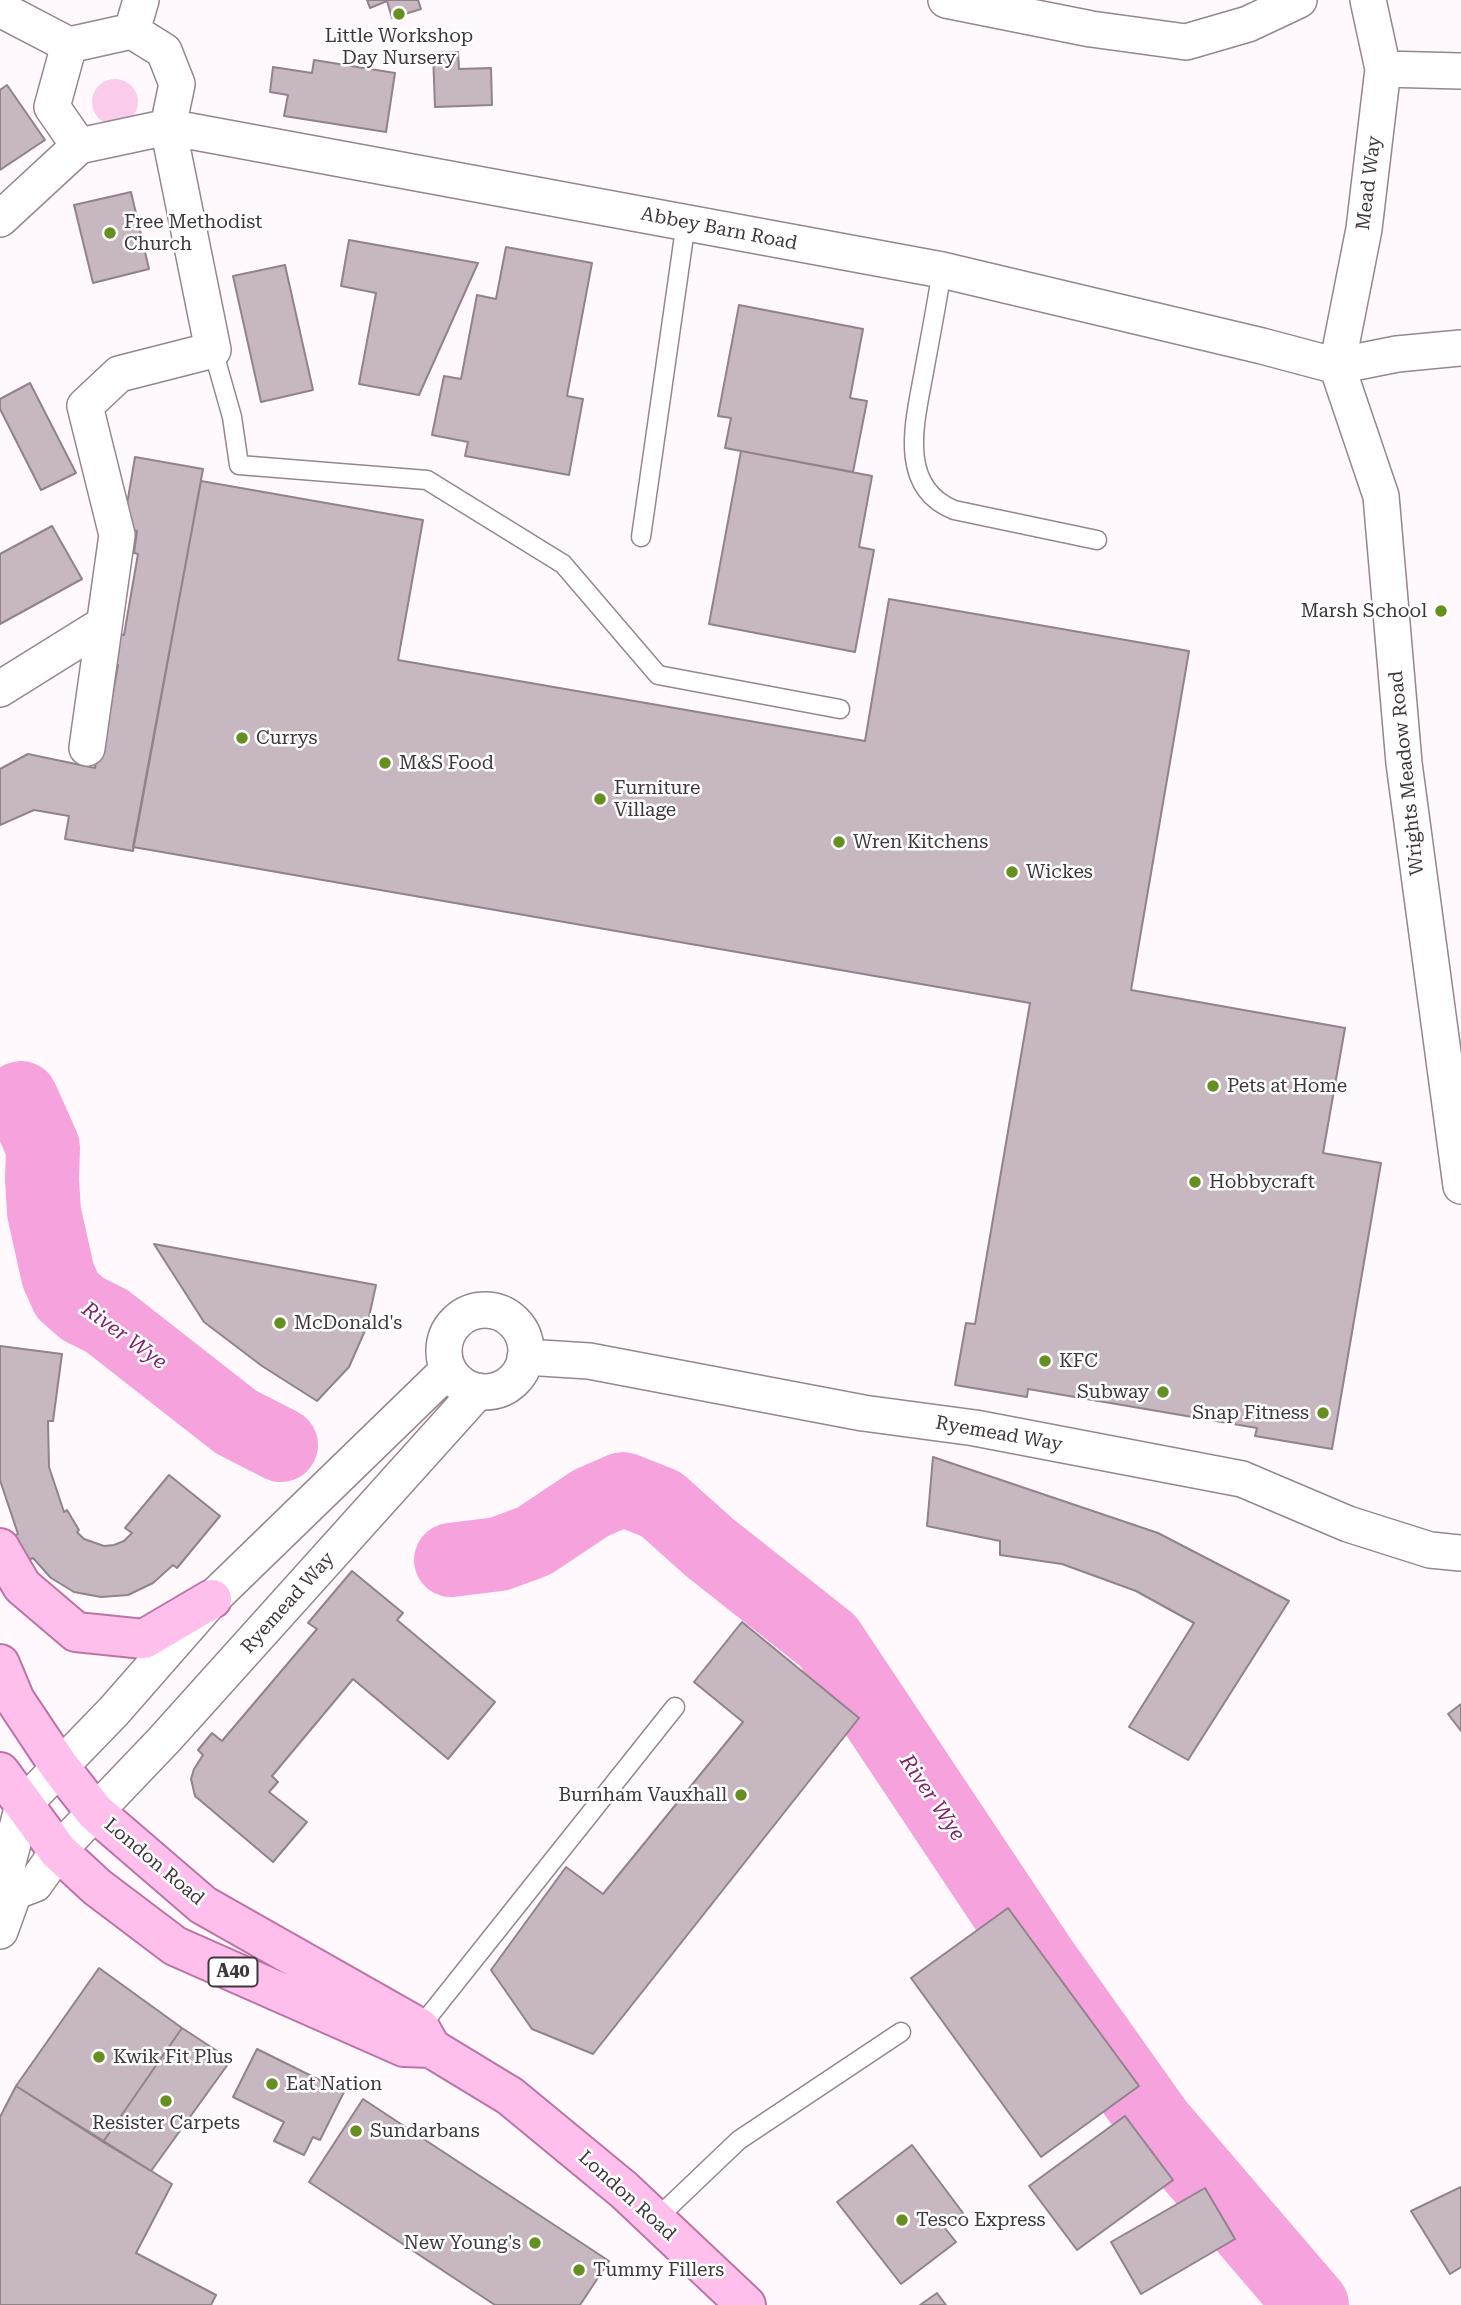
<!DOCTYPE html>
<style>
body{margin:0}
canvas{display:block;background:#fff8fc}
</style>
<canvas width="1461" height="2305"></canvas>
<script>
const c = document.querySelector('canvas').getContext('2d');
c.lineJoin = 'round';
function fill(path, color) {
  c.fillStyle = color;
  c.fill(path, 'evenodd');
}
function stroke(path, color, width, dash) {
  c.strokeStyle = color;
  c.lineWidth = width;
  c.lineCap = dash ? 'butt' : 'round';
  c.setLineDash(dash || []);
  c.stroke(path);
}
function label(font, color, halo, rows, align = 'center') {
  c.font = font + ' "Roboto Serif",serif';
  c.lineWidth = 5;
  c.setLineDash([]);
  c.textBaseline = 'middle';
  c.strokeStyle = halo;
  c.fillStyle = color;
  for (const [text, x, y, turn = 0] of rows) {
    c.save();
    c.translate(x, y);
    c.rotate((+turn || 0) * Math.PI / 180);
    c.textAlign = isNaN(turn) ? turn : align;
    if (halo) c.strokeText(text, 0, 0);
    c.fillText(text, 0, 0);
    c.restore();
  }
}
const green = new Path2D(`
 M92 102a23 23 0 1 1 46 0a23 23 0 1 1-46 0Z`);
const river = new Path2D(`
 M21,1098L43,1147L42,1180L44,1212L58,1275L67,1295L83,1309L107,1321L236,1422L281,1445
 M451,1560L499,1554L534,1541L591,1503L623,1489L661,1504L709,1547L828,1641L1041,1961L1156,2123L1312,2305`);
const building = new Path2D(`
 M367,0H418L421,9L392,18L387,1L370,8Z
 M458,52L459,69L491,68L492,105L435,107L433,53Z
 M314,60L395,73L386,132L284,116L288,95L270,92L273,67L312,73Z
 M7,85L45,140L0,170V90Z
 M131,192L149,269L93,283L74,205Z
 M349,240L478,263L419,395L359,384L376,293L341,286Z
 M506,247L592,263L567,396L583,399L569,475L465,456L468,442L432,435L444,376L461,379L477,295L496,299Z
 M285,265L313,390L261,402L233,276Z
 M739,305L863,329L850,398L867,401L853,472L725,448L731,418L718,416Z
 M30,383L76,473L41,490L0,409V399Z
 M741,451L872,476L859,547L874,550L855,652L709,624Z
 M135,457L203,469L133,851L65,839L69,816L34,810L0,825V769L28,754L95,768L100,742L104,743L118,665L113,664L118,634L124,635L138,554L134,553L137,531L123,528Z
 M201,481L423,520L398,660L865,741L889,599L1189,651L1131,990L1345,1028L1323,1153L1381,1163L1332,1449L1255,1436L1257,1428L1028,1389L1027,1397L955,1385L966,1323L975,1324L1030,1003L133,847Z
 M52,526L82,579L0,624V554Z
 M154,1244L376,1285L367,1326L349,1367L317,1401L262,1366L204,1322Z
 M0,1346L62,1354L53,1421H48L49,1467L64,1512L67,1510L79,1530L77,1532L84,1539L104,1546L114,1545L124,1541L132,1533L125,1528L169,1475L220,1516L177,1568L173,1565L153,1583L128,1595L101,1597L74,1592L51,1578L33,1558L23,1562L11,1538L18,1534L0,1480Z
 M933,1457L1158,1533L1289,1601L1188,1760L1129,1727L1194,1623L1136,1591L1062,1564L1000,1555V1541L927,1526Z
 M352,1571L403,1613L397,1620L495,1702L448,1759L353,1679L272,1776L278,1782L269,1792L307,1822L273,1862L195,1796L191,1779L194,1769L203,1755L198,1750L212,1733L222,1741L317,1629L308,1623Z
 M742,1622L859,1718L593,2054L532,2029L491,1970L566,1867L603,1894L743,1722L694,1682Z
 M1461,1704V1731L1448,1714Z
 M1008,1908L1139,2086L1041,2157L911,1978Z
 M99,1968L182,2028L103,2142L16,2086Z
 M182,2028L231,2060L151,2171L103,2142Z
 M257,2049L344,2092L320,2140L313,2137L304,2155L274,2141L284,2122L233,2097Z
 M16,2086L172,2184L136,2253L216,2295L211,2305H0V2117Z
 M363,2099L609,2261L580,2305H495L309,2182Z
 M1125,2116L1173,2180L1077,2250L1029,2186Z
 M912,2145L963,2213L944,2227L956,2242L901,2284L837,2202Z
 M1461,2187V2267L1450,2274L1411,2211Z
 M1205,2188L1235,2239L1141,2294L1111,2242Z
 M937,2293L946,2305H920Z`);
const lane = new Path2D(`
 M942,270C937,302 931,334 925,366C917,414 894,486 954,510L1097,540
 M213,350L232,417L239,465L427,480L563,564L658,675L840,709
 M641,537L686,222
 M417,2031L675,1707
 M655,2220L739,2140L901,2032`);
const street = new Path2D(`
 M946,0L1091,29L1186,42L1248,24L1299,0
 M1368,0L1383,69L1364,229L1337,366L1381,496L1404,763L1461,1186
 M0,9L69,45
 M132,31L141,0
 M1383,69L1461,71
 M79,146L52,107L69,45L132,31L164,51L177,84L168,127L213,350L119,374L85,406L117,535L87,748
 M0,219L79,146L168,127L942,270L1262,346L1337,366L1397,354L1461,348
 M0,689L104,624
 M444 1351a41 41 0 1 1 82 0a41 41 0 1 1-82 0Z
 M525,1357L589,1361L863,1413L975,1428L1242,1479L1348,1524L1430,1550L1461,1553
 M14,1892L35,1884L58,1851L164,1740L478,1391
 M0,1931L14,1892L6,1870L23,1805L114,1711L212,1599L448,1370`);
const primary = new Path2D(`
 M0,1548L22,1586L76,1632L144,1639L212,1599
 M0,1664L15,1700L59,1766L95,1812L203,1905L420,2028L431,2048L510,2096L624,2190L746,2305
 M0,1772L58,1851L97,1887L175,1946L404,2047L431,2048`);
const markers = [
 [399,14,7,"#659021"],
 [110,233,7,"#659021"],
 [1441,611,7,"#659021"],
 [242,738,7,"#659021"],
 [385,763,7,"#659021"],
 [600,799,7,"#659021"],
 [839,842,7,"#659021"],
 [1012,872,7,"#659021"],
 [1213,1086,7,"#659021"],
 [1195,1182,7,"#659021"],
 [280,1323,7,"#659021"],
 [1045,1361,7,"#659021"],
 [1163,1392,7,"#659021"],
 [1323,1413,7,"#659021"],
 [741,1795,7,"#659021"],
 [99,2057,7,"#659021"],
 [272,2084,7,"#659021"],
 [166,2101,7,"#659021"],
 [356,2131,7,"#659021"],
 [902,2220,7,"#659021"],
 [535,2243,7,"#659021"],
 [579,2270,7,"#659021"]
];
const shields = [
 [233,1972,49]
];
const shieldNames = [
 ["A40",233,1972]
];
const poiNames = [
 ["Little Workshop",399,36,"center"],
 ["Day Nursery",399,58,"center"],
 ["Free Methodist",124,222],
 ["Church",124,244],
 ["Marsh School",1427,611,"right"],
 ["Currys",256,738],
 ["M&S Food",399,763],
 ["Furniture",614,788],
 ["Village",614,810],
 ["Wren Kitchens",853,842],
 ["Wickes",1026,872],
 ["Pets at Home",1227,1086],
 ["Hobbycraft",1209,1182],
 ["McDonald's",294,1323],
 ["KFC",1059,1361],
 ["Subway",1149,1392,"right"],
 ["Snap Fitness",1309,1413,"right"],
 ["Burnham Vauxhall",727,1795,"right"],
 ["Kwik Fit Plus",113,2057],
 ["Eat Nation",286,2084],
 ["Resister Carpets",166,2123,"center"],
 ["Sundarbans",370,2131],
 ["Tesco Express",916,2220],
 ["New Young's",521,2243,"right"],
 ["Tummy Fillers",593,2270]
];
const streetNames = [
 ["Mead Way",1369,183,-83],
 ["Abbey Barn Road",719,229,11],
 ["Wrights Meadow Road",1407,773,-96],
 ["Ryemead Way",999,1434,10],
 ["Ryemead Way",288,1603,-48],
 ["London Road",154,1862,40],
 ["London Road",627,2196,42]
];
const waterNames = [
 ["River Wye",124,1336,36],
 ["River Wye",932,1798,56]
];
fill(green, '#facbea');
stroke(river, '#f6a2dc', 74);
fill(building, '#c7b7c1');
stroke(building, '#91828b', 2);
stroke(lane, '#95868f', 21);
stroke(street, '#95868f', 38);
stroke(primary, '#bb74a6', 42);
stroke(lane, '#fff', 18);
stroke(street, '#fff', 35);
stroke(primary, '#febfec', 38);
for (const [x, y, r, color] of markers) {
  const dot = new Path2D();
  dot.arc(x, y, r, 0, 2 * Math.PI);
  c.fillStyle = color;
  c.fill(dot);
  stroke(dot, '#fff', 2.5);
}
for (const [x, y, w] of shields) {
  const box = new Path2D();
  box.roundRect(x - w / 2, y - 14.5, w, 29, 5);
  c.fillStyle = '#fff';
  c.fill(box);
  stroke(box, '#3e373c', 2);
}
label('bold 18px', '#3e373c', null, shieldNames);
label('19px', '#3e373c', '#fff', poiNames, 'left');
label('19px', '#3e373c', '#fff', streetNames);
label('italic 21px', '#81226b', '#fff', waterNames);
</script>
